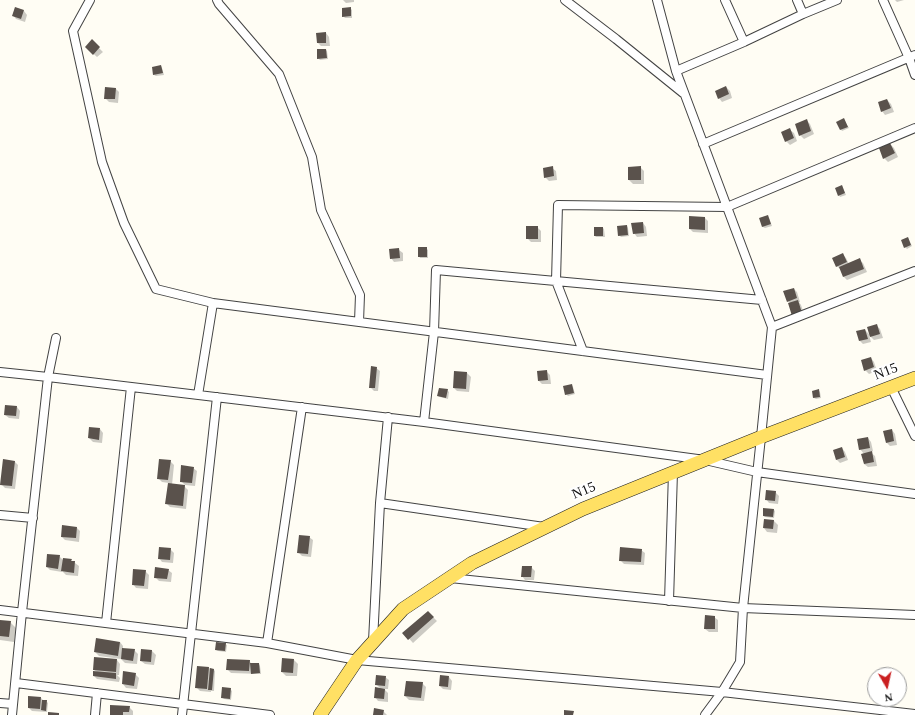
<!DOCTYPE html>
<style>
body{margin:0}
#map{position:relative;width:915px;height:715px;overflow:hidden;background:#fffdf4;font-family:"Times New Roman",serif}
canvas{display:block}
.north{position:absolute;left:867px;top:667px;width:40px;height:40px;box-sizing:border-box;background:#fff;border:1px solid #9f9f9f;border-radius:50%;rotate:171deg;font-size:11px;font-weight:700;line-height:16px;text-align:center;color:#101010}
.north::after{content:'';display:block;margin:auto;width:14px;height:18px;background:#ca1f20;clip-path:polygon(50% 0,100% 100%,50% 72%,0 100%)}
</style>
<div id="map">
<canvas width="915" height="715"></canvas>
<div class="north">N</div>
</div>
<script>
const c = document.querySelector('canvas').getContext('2d');
c.lineJoin = 'round';
function fill(path, color) {
  c.fillStyle = color;
  c.fill(path, 'evenodd');
}
function stroke(path, color, width, dash) {
  c.strokeStyle = color;
  c.lineWidth = width;
  c.lineCap = dash ? 'butt' : 'round';
  c.setLineDash(dash || []);
  c.stroke(path);
}
function label(font, color, halo, rows, align = 'center') {
  c.font = font + ' "Times New Roman",serif';
  c.lineWidth = 4;
  c.setLineDash([]);
  c.textBaseline = 'middle';
  c.strokeStyle = halo;
  c.fillStyle = color;
  for (const [text, x, y, turn = 0] of rows) {
    c.save();
    c.translate(x, y);
    c.rotate((+turn || 0) * Math.PI / 180);
    c.textAlign = isNaN(turn) ? turn : align;
    if (halo) c.strokeText(text, 0, 0);
    c.fillText(text, 0, 0);
    c.restore();
  }
}
const shadow = new Path2D(`
 M343,0H354V2L346,3Z
 M895,0H904L897,2Z
 M15,8L24,11L27,15L25,22L16,19L13,15Z
 M350,8L352,10V18H345L343,16Z
 M326,33L329,37L330,46H321L318,43Z
 M92,41L103,52L97,57L86,47Z
 M326,50L327,51L328,59L320,60L318,58Z
 M161,66L162,68L164,75L156,76L154,75Z
 M726,87L730,91L732,98L722,102L719,98Z
 M115,88L119,92L118,103L109,102L105,98Z
 M887,100L891,104L894,112L885,115L882,111Z
 M806,120L810,124L814,134L804,139L800,135Z
 M844,120L849,128L842,131L837,123Z
 M790,130L794,133L797,141L790,145L786,141Z
 M890,144L894,148L898,157L888,162L884,158Z
 M640,167L644,171V184H633L629,180V168Z
 M552,168L556,171L557,180L549,181L545,177Z
 M842,186L846,195L840,197L836,189Z
 M705,218L708,221V233L693,232L690,229Z
 M769,218L772,226L765,228L763,227L760,219Z
 M643,223L646,227L647,236L637,237L634,233Z
 M627,226L628,228L629,236L621,237L619,235Z
 M537,227L541,231V242H531L527,238Z
 M603,228L604,229L605,237H596L595,236Z
 M908,238L912,246L907,249L905,247Z
 M426,248L428,250V258H420L419,256Z
 M399,250L403,253V261L394,262L391,258Z
 M842,254L846,258L849,264L859,260L863,263L867,272L847,280L844,277L841,270L837,266Z
 M794,289L797,292L800,302H799L801,305L805,317L788,301Z
 M876,325L880,329L883,338L874,340L869,335L871,342L863,344L860,341L865,330L870,335Z
 M871,358L874,362L877,371L869,374L865,370Z
 M376,368L380,371L378,391H374L370,387Z
 M546,371L550,375L551,384H542L539,381Z
 M455,372L467,373L471,377L469,392L457,391L454,388Z
 M572,386L573,387L575,394L568,396L566,394Z
 M447,390L449,392L448,399L440,397L438,396Z
 M818,390L820,392L821,398L816,399L814,398Z
 M17,407L20,411L19,419L9,418L5,415Z
 M100,429L103,433L102,443L93,442L89,438Z
 M892,430L895,434L897,445L890,446L887,443Z
 M868,438L871,442L873,451L870,452L875,456L877,466L868,467L864,464V454L860,449Z
 M842,448L845,452L848,460L840,463L836,459Z
 M14,461L18,465L15,489L5,488L1,484Z
 M170,461L174,465L172,485L184,486L188,490L186,509L170,507L166,503L169,483L162,482L158,478Z
 M193,468L197,471L195,486L185,485L181,481Z
 M775,492L779,496L778,504L769,503L766,499Z
 M774,510L775,511L774,518L765,517L764,516Z
 M764,520L774,521L778,525L777,533L767,532L764,528Z
 M77,528L80,531L79,542L65,540L62,537Z
 M309,537L313,540L311,557L302,556L298,552Z
 M170,549L174,553L173,563L162,562L159,558Z
 M641,550L645,553L644,565L624,564L620,560Z
 M59,556L63,560H71L79,566L78,576L66,575L62,571V572L50,570L47,567Z
 M531,567L535,571L534,580H525L522,576Z
 M168,570L172,573L171,582L159,581L155,577Z
 M145,571L149,575L148,589L136,588L133,584Z
 M428,612L437,621L413,643L404,633Z
 M714,617L718,620V632H709L705,629Z
 M0,621L10,622L16,628L14,642L0,640Z
 M120,642L123,646V649L134,650L138,654L137,664L125,663L121,659L99,656L95,652Z
 M225,644L227,645L226,652L218,651L216,650Z
 M152,651L156,655L154,665L145,664L141,661Z
 M117,660L120,664L119,675H117L120,678L119,682L97,679L94,676L97,672L94,670Z
 M294,660L298,664L297,676H286L282,672Z
 M249,661L252,664H259L260,666L261,674L231,673L227,669Z
 M198,667L209,668L214,670L215,671L214,691H211V692L200,691L196,687Z
 M135,674L139,678L137,689L126,688L123,684Z
 M385,677L389,680L388,689H384L388,693V702L378,701L375,697L381,689L376,684Z
 M449,677L452,681L451,690L443,689L440,686Z
 M422,683L426,687L424,701L409,700L405,696Z
 M230,689L232,691L231,700L224,699L222,697Z
 M41,698L44,701H46L48,703L47,712L32,711L29,708Z
 M129,707L133,711V715H111Z
 M383,711L387,715H374Z`);
const building = new Path2D(`
 M15,7L24,10L21,19L12,16Z
 M351,7V16L342,17V8Z
 M326,32V43H317L316,33Z
 M92,39L100,47L93,55L85,47Z
 M317,49H326L327,58L317,59Z
 M161,65L163,73L153,75L152,67Z
 M726,86L729,94L718,99L715,91Z
 M105,87L116,88L115,99H104Z
 M887,99L891,108L881,112L878,102Z
 M844,118L848,127L840,130L836,122Z
 M807,119L811,131L799,136L795,124Z
 M790,128L794,138L785,142L781,132Z
 M890,143L895,153L883,159L879,148Z
 M553,166L554,176L544,178L543,168Z
 M641,166V180H628V167Z
 M842,185L845,193L838,196L835,188Z
 M768,215L771,224L762,227L759,218Z
 M689,216L705,217V230L689,229Z
 M643,222L644,233L633,234L631,223Z
 M627,225L628,235L618,236L617,226Z
 M526,226H538V239H526Z
 M594,227H603V236H594Z
 M908,237L911,245L904,248L901,240Z
 M418,247H427V257H418Z
 M399,248L400,258L390,259L389,249Z
 M843,253L847,262L836,267L832,258Z
 M860,258L864,269L843,277L839,267Z
 M794,288L797,298L787,302L783,291Z
 M798,300L802,313L792,316L788,303Z
 M877,324L880,334L870,337L867,327Z
 M865,329L868,339L859,341L856,331Z
 M871,357L874,367L864,371L861,360Z
 M371,366L377,367L375,388H369Z
 M547,370L548,380L538,381L537,371Z
 M454,371L467,372L466,389L453,388Z
 M572,384L574,393L565,395L563,386Z
 M439,388L448,389L446,398L437,396Z
 M819,389L820,397L813,398L812,391Z
 M5,405L17,406L16,416L4,415Z
 M89,427L100,428L99,440L88,438Z
 M892,429L894,441L886,443L883,431Z
 M868,437L870,448L859,450L857,439Z
 M842,447L845,457L836,460L833,450Z
 M872,451L874,462L864,464L861,454Z
 M3,459L15,461L12,486L0,485Z
 M159,459L171,460L168,480L157,479Z
 M181,465L194,467L192,483L180,482Z
 M168,483L185,485L183,506L165,504Z
 M766,490L776,491L775,501L765,500Z
 M763,508L774,509L773,517L763,516Z
 M764,519L774,520L773,529L763,528Z
 M62,525L77,527L76,538L61,537Z
 M299,535L310,536L308,554L297,553Z
 M159,547L171,548L170,560L158,559Z
 M620,547L642,549L641,562L619,561Z
 M47,554L60,555L58,569L46,567Z
 M63,558L72,559L71,561H75L74,573L61,571Z
 M522,566H532L531,577H521Z
 M155,567L169,569L167,579L154,578Z
 M133,569L146,570L144,586L132,585Z
 M428,611L434,617L408,640L402,633Z
 M705,615L715,616V629H704Z
 M0,620L11,621L9,637L0,636Z
 M96,638L120,642L118,656L94,652Z
 M216,642L226,643L225,651L215,650Z
 M122,648L135,649L133,661L121,659Z
 M141,649L152,650L151,662L140,661Z
 M94,657L117,659L116,672L93,670Z
 M282,658L294,659L293,673L281,672Z
 M227,659L250,660L249,671L226,670Z
 M250,663H259L260,673L251,674Z
 M197,666L209,667L207,689L195,688Z
 M210,668L214,669L212,690H208Z
 M93,671L116,673V679L93,676Z
 M123,671L136,673L134,686L122,684Z
 M376,675L386,676L385,686L375,685Z
 M440,675L449,676L448,687L439,686Z
 M406,681L423,682L421,698L404,696Z
 M222,687L231,688L230,699L221,698Z
 M375,687L385,689L384,699L374,698Z
 M28,696L41,697L40,709L28,708Z
 M42,700H47L46,711L41,710Z
 M110,705L130,706L129,712H123V715H110Z
 M374,708L384,710L383,715H373Z
 M564,710L574,711L573,715H564Z
 M48,712L59,713V715H48Z`);
const street = new Path2D(`
 M90,0L73,31L102,162L124,223L156,289L213,303
 M217,0L219,4L279,74L312,157L321,210L360,295L359,322
 M565,0L616,39L683,93
 M657,0L676,71L772,327L761,437L743,608L740,662L722,692L705,715
 M725,0L744,42
 M797,0L803,14
 M883,0L909,58L915,75
 M676,71L744,42L803,14L837,0
 M703,144L915,55
 M772,327L915,271
 M583,351L556,281L558,205L727,207L915,128
 M0,372L48,377L424,422L705,460L757,472L915,494
 M891,387L915,436
 M198,395L213,303L767,375
 M424,422L434,332L436,270L762,300
 M380,503L544,527
 M0,515L33,518
 M450,578L743,608L915,615
 M669,601L673,472
 M0,610L267,643L357,660L722,692L915,714
 M106,623L131,387
 M373,641L380,503L388,417
 M267,643L302,407
 M16,683L270,715
 M0,703L13,704
 M12,715L22,612L48,377L56,338
 M95,715L97,693
 M182,715L217,397`);
const primary = new Path2D(`
 M320,715L357,660L403,609L472,563L583,509L761,437L915,378`);
const streetNames = [
 ["N15",886,372,-21],
 ["N15",584,491,-23]
];
fill(shadow, '#0003');
fill(building, '#5a524c');
stroke(street, '#434343', 10);
stroke(primary, '#212121', 14);
stroke(street, '#fff', 8);
stroke(primary, '#ffe064', 13);
label('14px', '#101010', '#fff', streetNames);
</script>
